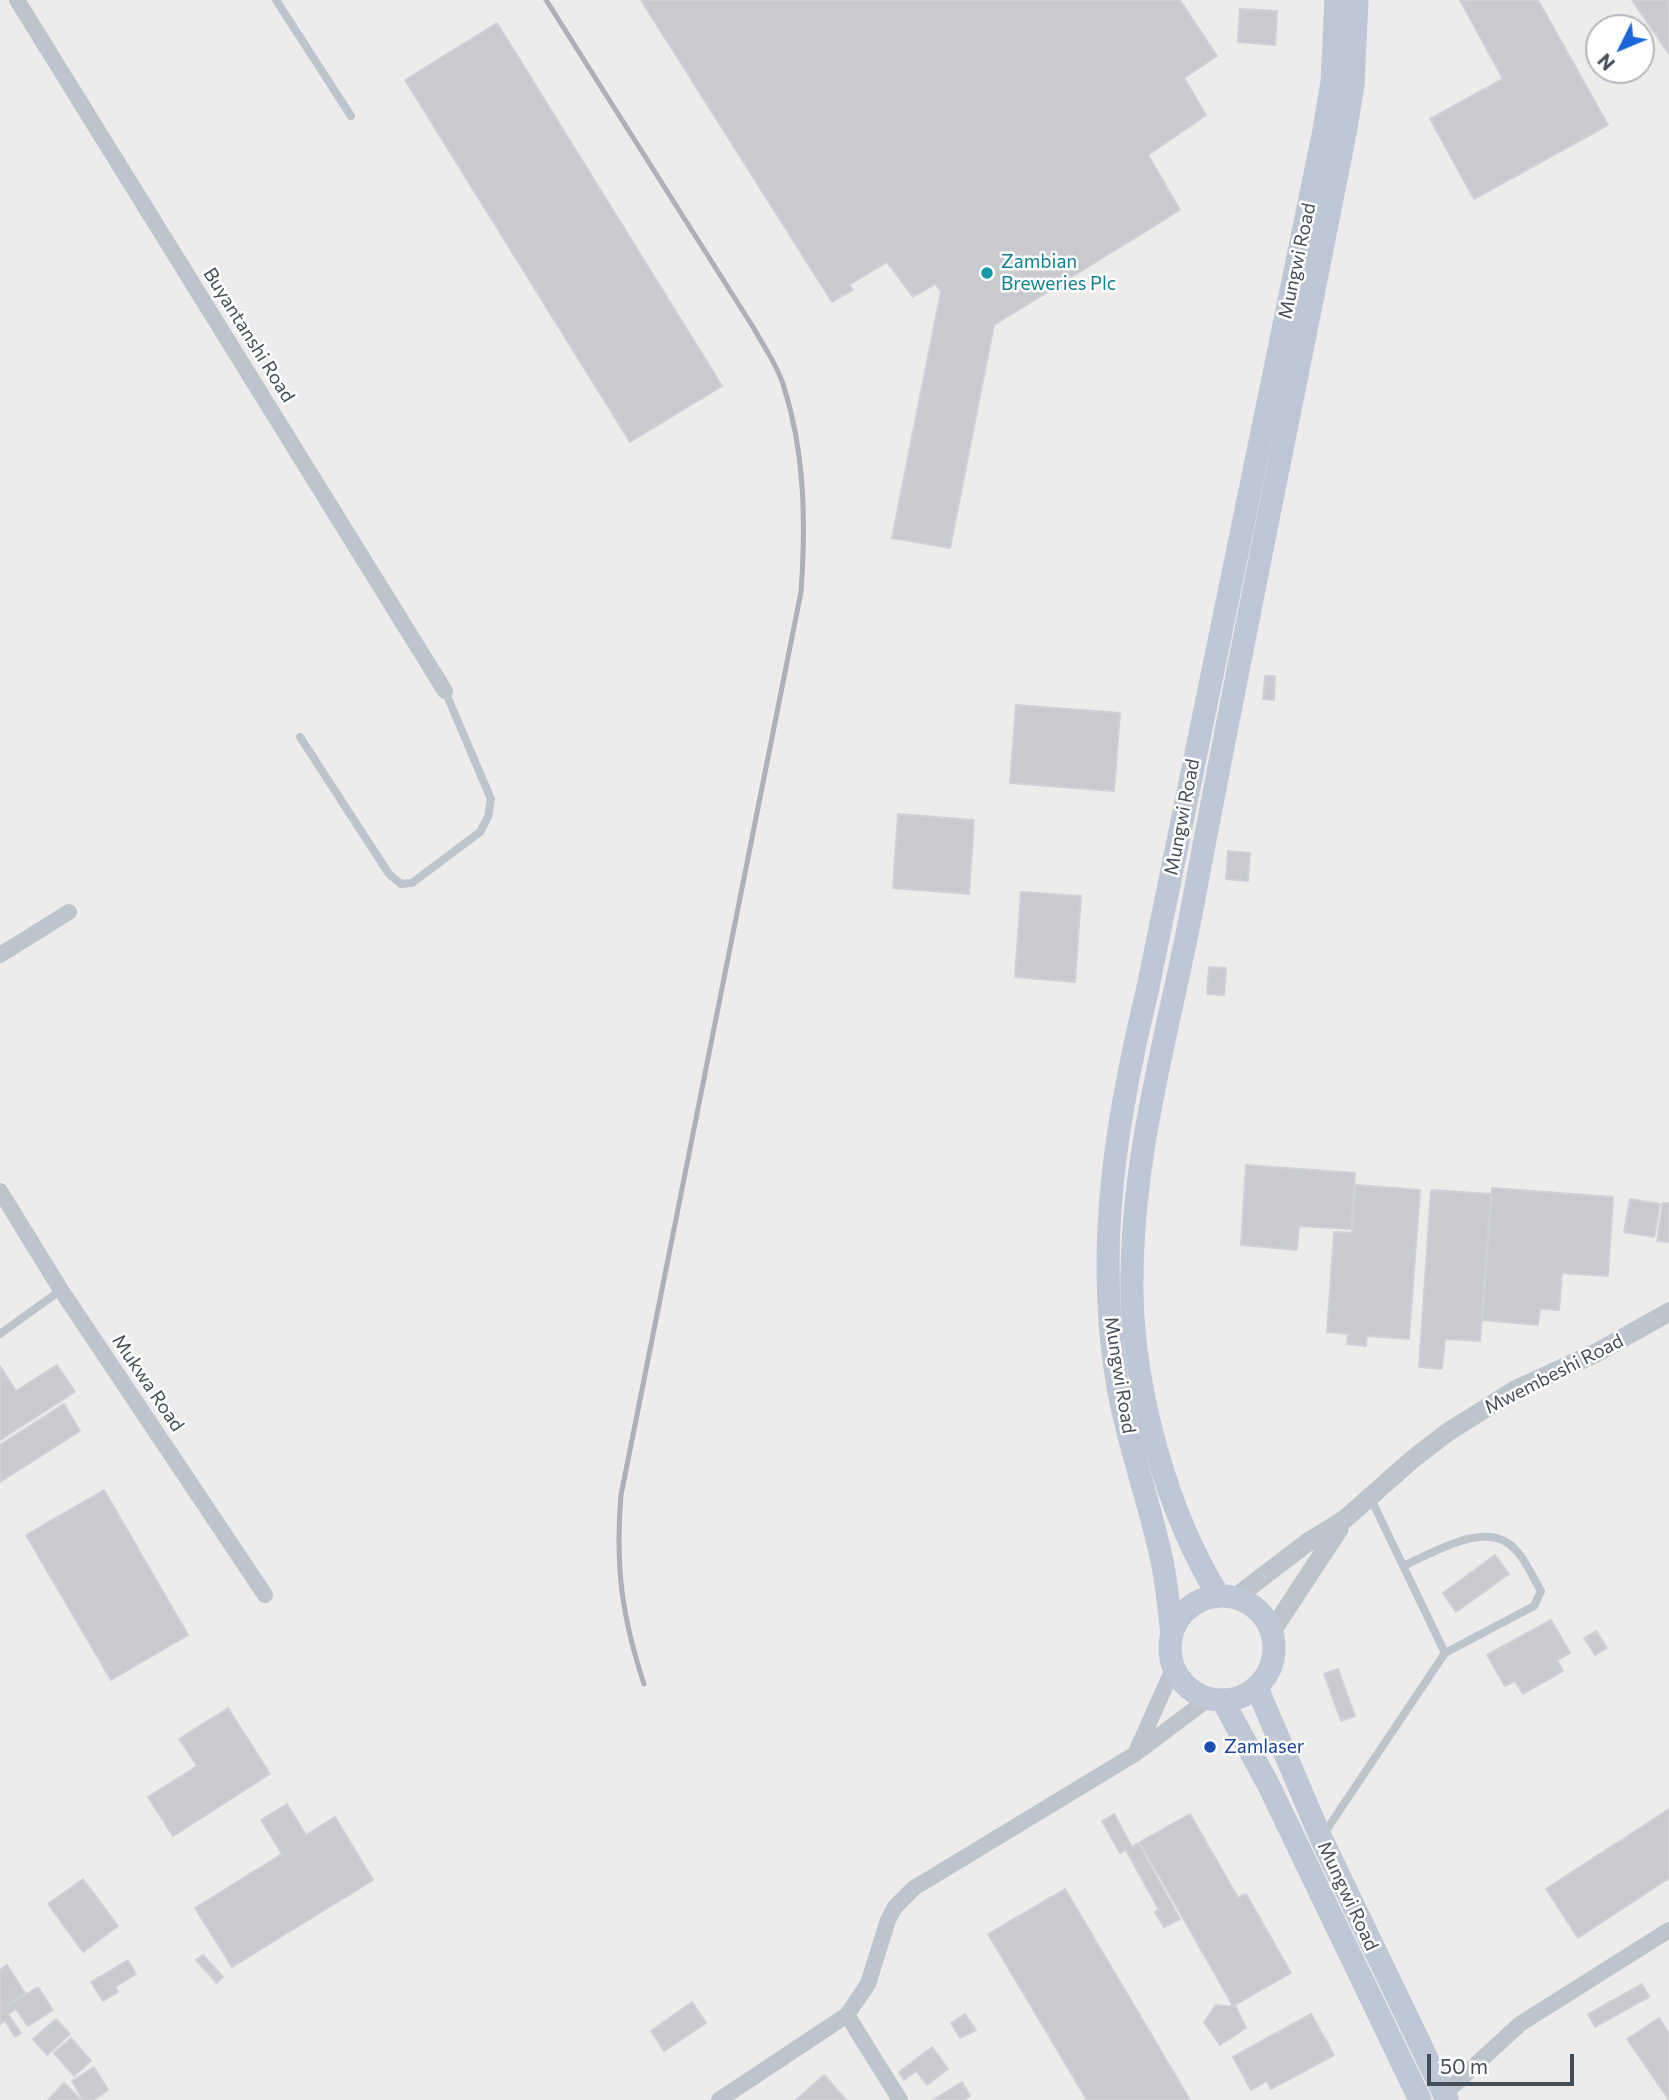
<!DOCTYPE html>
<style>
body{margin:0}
#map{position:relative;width:1669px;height:2100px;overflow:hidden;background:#eeebeb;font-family:Commissioner,sans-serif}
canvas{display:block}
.north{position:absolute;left:1585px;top:14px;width:70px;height:70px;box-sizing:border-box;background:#fff;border:2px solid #b4b8bc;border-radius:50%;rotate:227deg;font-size:19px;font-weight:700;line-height:28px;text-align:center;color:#444e58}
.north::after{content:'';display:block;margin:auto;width:24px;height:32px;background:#1965da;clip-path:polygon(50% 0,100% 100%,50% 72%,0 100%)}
.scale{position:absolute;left:1427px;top:2054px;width:147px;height:32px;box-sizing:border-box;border:4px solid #444e58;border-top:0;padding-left:9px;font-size:21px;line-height:24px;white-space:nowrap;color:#444e58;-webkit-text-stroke:5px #fff;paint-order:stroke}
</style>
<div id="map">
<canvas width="1669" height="2100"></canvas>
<div class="north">N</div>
<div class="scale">50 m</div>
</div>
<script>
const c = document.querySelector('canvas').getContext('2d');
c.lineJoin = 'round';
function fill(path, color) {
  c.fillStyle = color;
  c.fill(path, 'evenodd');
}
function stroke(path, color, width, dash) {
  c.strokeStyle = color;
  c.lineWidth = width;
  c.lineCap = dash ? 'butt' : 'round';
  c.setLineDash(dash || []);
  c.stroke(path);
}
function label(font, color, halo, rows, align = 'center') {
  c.font = font + ' Commissioner,sans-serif';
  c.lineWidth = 5;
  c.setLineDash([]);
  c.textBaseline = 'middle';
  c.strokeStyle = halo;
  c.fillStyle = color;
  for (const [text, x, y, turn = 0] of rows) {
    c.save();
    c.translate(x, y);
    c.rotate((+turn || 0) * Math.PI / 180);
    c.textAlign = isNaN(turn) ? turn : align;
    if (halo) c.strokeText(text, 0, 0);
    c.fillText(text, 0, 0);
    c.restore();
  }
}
const building = new Path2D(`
 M641,0H1180L1217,56L1184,78L1206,115L1148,155L1180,210L994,325L950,548L892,538L941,291L935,284L913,297L887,262L849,285L853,290L832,302Z
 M1460,0H1538L1608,125L1474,199L1430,119L1503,79Z
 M1632,0H1669V54Z
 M1240,9L1277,11L1275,45L1238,42Z
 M497,23L722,386L630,442L405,80Z
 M1265,676H1275L1274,700L1263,699Z
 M1016,705L1120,713L1114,791L1010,783Z
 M898,814L974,820L969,894L893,888Z
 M1228,851L1250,853L1248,881L1226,879Z
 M1021,892L1081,896L1075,982L1015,977Z
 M1209,967L1226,968L1224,995L1207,994Z
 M1246,1165L1355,1173L1351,1229L1299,1226L1297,1250L1241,1245Z
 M1356,1185L1420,1190L1409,1339L1367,1336L1366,1346L1347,1344L1348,1334L1327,1332L1334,1232L1352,1233Z
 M1492,1188L1613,1197L1608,1276L1562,1273L1559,1310L1540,1309L1538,1325L1482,1320Z
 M1431,1190L1491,1194L1480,1341L1445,1339L1442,1369L1419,1367Z
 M1630,1199L1660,1204L1654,1237L1624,1232Z
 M1663,1203H1669V1242L1657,1241Z
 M57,1365L75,1392L0,1440V1366L16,1391Z
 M64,1404L80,1431L0,1482V1445Z
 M104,1490L188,1635L111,1680L26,1535Z
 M1495,1555L1509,1574L1456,1612L1443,1593Z
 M1551,1620L1570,1653L1557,1660L1563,1671L1523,1694L1515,1681L1505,1686L1487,1655Z
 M1596,1631L1607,1648L1595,1655L1584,1638Z
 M1338,1669L1355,1716L1341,1721L1324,1674Z
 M228,1708L270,1774L173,1836L148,1797L197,1766L179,1739Z
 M287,1804L306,1835L335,1817L373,1880L232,1967L195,1908L282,1854L261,1820Z
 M1669,1809V1878L1578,1938L1546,1889Z
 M1114,1814L1132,1847L1138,1843L1180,1919L1164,1927L1155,1912L1159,1910L1126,1850L1120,1853L1102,1821Z
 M1190,1814L1238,1898L1246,1894L1291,1973L1233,2006L1140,1842Z
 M83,1879L118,1926L83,1952L48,1904Z
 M1065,1889L1190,2100H1087L988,1934Z
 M203,1955L223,1977L217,1983L196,1960Z
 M128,1960L136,1974L115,1987L118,1992L103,2001L91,1982Z
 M7,1965L25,1993L7,2006L38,1987L53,2010L28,2026L16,2009L8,2014L21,2033L15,2037L5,2021L0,2024V1970Z
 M1642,1984L1649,1997L1595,2027L1588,2014Z
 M692,2002L706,2023L664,2051L651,2031Z
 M1216,2005L1236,2007L1246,2028L1220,2045L1204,2022Z
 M965,2014L976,2030L960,2038L951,2023Z
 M1311,2014L1334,2055L1271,2089L1267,2081L1251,2090L1233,2057Z
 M1659,2018L1669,2034V2100L1627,2039Z
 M56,2019L70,2034L47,2055L33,2039Z
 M71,2038L91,2061L74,2076L54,2053Z
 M932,2047L948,2069L927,2085L916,2071L904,2080L899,2072Z
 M94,2067L108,2090L93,2100H83L72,2081Z
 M824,2075L846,2100H796Z
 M962,2082L970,2096L963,2100H933Z
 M64,2083L81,2100H48Z`);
const service = new Path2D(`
 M276,0L351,116
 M300,737L389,874L401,884L412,883L480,832L488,817L491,799L445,691
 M0,1334L61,1290
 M1403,1566C1430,1554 1478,1525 1506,1542C1523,1552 1531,1575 1541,1591L1534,1606L1445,1653
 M1323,1835L1445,1653L1370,1497`);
const minor = new Path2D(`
 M17,0L445,691
 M0,955L69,912
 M0,1191L61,1290L265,1595
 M1136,1752L1174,1667
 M847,2015L900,2100
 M1444,2094L1520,2024L1669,1930
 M719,2100L847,2015L868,1984L888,1920L895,1907L914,1888L1135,1754L1208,1699`);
const tertiary = new Path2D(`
 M1236,1597L1308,1542L1345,1519L1414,1458L1448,1432L1515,1390L1596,1353L1669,1312
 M1272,1631L1339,1529`);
const secondary = new Path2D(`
 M1170 1648a52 52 0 1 1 104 0a52 52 0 1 1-104 0Z
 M1219,1596C1167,1514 1134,1391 1132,1294C1130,1160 1166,1042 1191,914C1240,651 1295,390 1346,128L1353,85L1357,0
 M1172,1634C1169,1610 1167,1585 1162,1561C1149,1499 1126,1439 1116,1375C1096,1244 1116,1120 1147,992L1324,130L1332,82L1336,0
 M1257,1688L1321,1838L1447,2100
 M1223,1701L1269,1786L1420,2100`);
const rail = new Path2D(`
 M546,0L753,327C763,345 777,365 783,384C805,452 806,522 801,592L621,1495C615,1566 622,1617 644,1684`);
const markers = [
 [987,273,7,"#0f9aa8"],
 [1210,1747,7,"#1a4fb4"]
];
const streetNames = [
 ["Mungwi Road",1297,261,-78],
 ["Buyantanshi Road",249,335,58],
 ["Mungwi Road",1182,817,-79],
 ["Mwembeshi Road",1554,1374,-27],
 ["Mungwi Road",1120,1375,81],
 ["Mukwa Road",148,1383,56],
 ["Mungwi Road",1348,1896,65]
];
const cultureNames = [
 ["Zambian",1001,262],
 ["Breweries Plc",1001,284]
];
const transitNames = [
 ["Zamlaser",1224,1747]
];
fill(building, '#c8cad0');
stroke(building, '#cfd1d7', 2);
stroke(service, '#bcc5ce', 8);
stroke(minor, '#bcc5ce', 16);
stroke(tertiary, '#bcc5ce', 19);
stroke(secondary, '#bdc7d5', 23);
stroke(rail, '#adb0b6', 5);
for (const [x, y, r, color] of markers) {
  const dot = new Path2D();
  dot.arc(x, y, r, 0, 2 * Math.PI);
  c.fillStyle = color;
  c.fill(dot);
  stroke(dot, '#fff', 2.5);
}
label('19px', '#444e58', '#fff', streetNames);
label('19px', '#0d838f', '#fff', cultureNames, 'left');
label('19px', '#164399', '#fff', transitNames, 'left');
</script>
